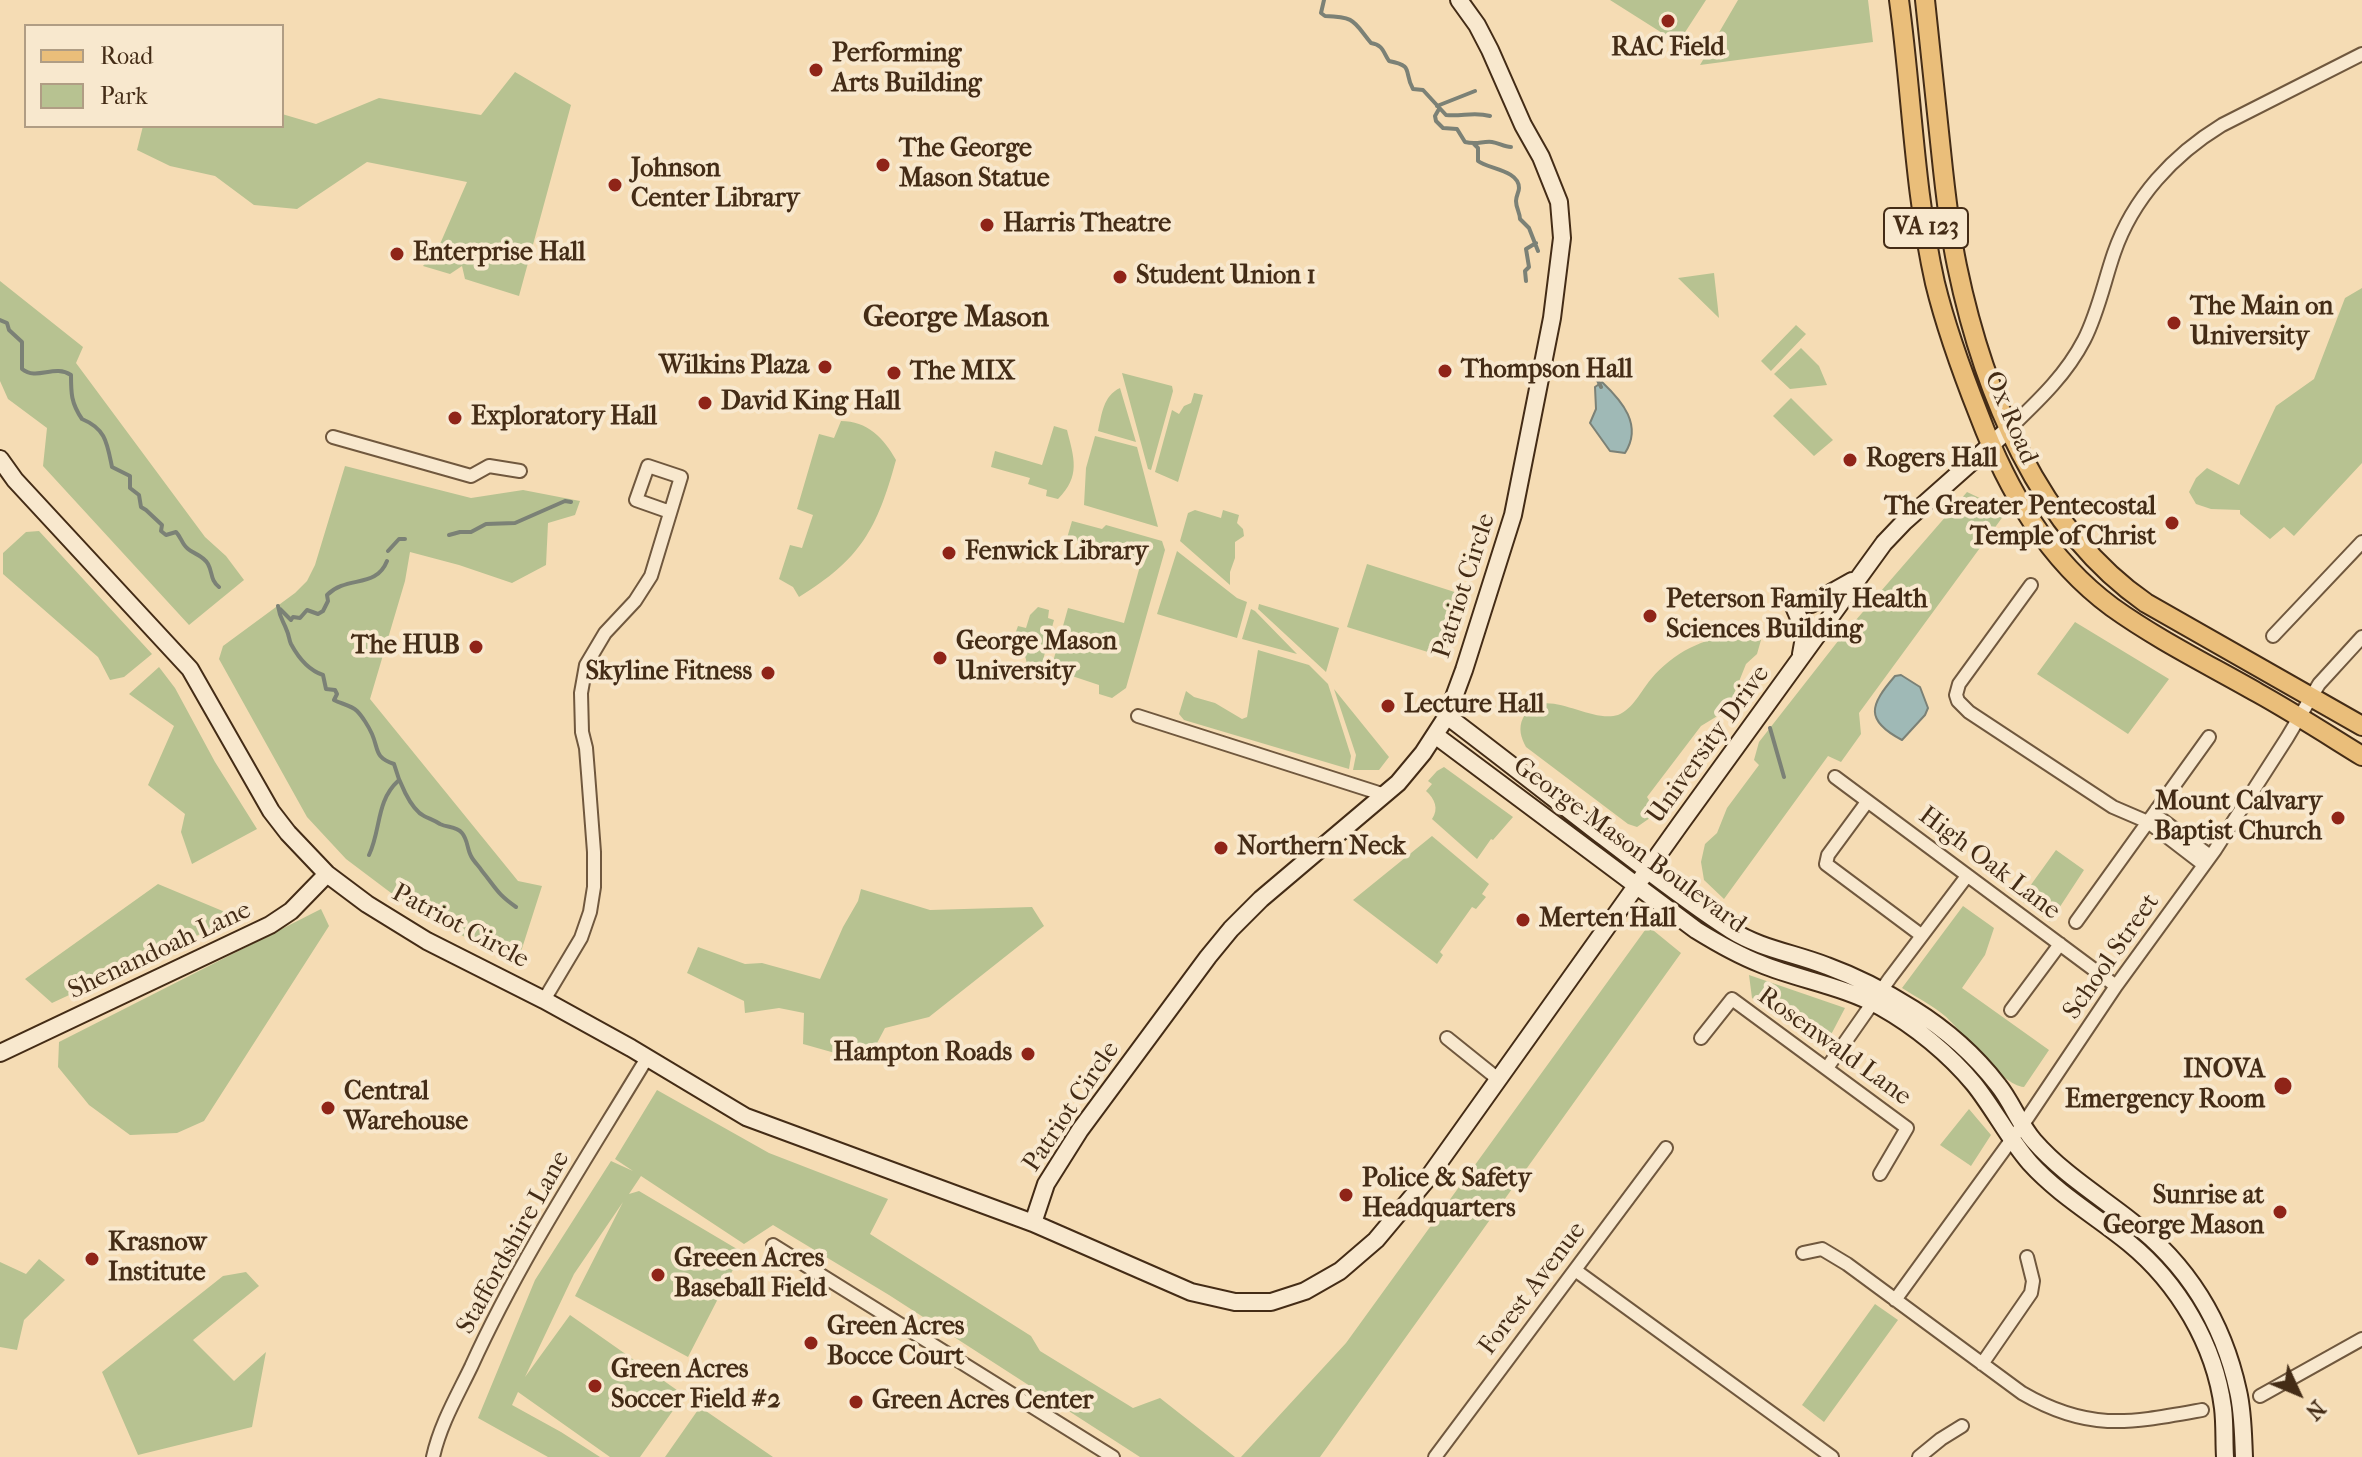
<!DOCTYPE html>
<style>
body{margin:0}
#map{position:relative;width:2362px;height:1457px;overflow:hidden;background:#f5dcb4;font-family:"IM FELL French Canon",serif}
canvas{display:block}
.legend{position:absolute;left:24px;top:24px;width:260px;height:104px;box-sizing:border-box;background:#f8e8ce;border:2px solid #b09d84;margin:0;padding:10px 14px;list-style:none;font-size:24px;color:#442c16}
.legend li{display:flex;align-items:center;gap:16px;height:40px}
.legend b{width:40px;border:2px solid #b09d84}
.north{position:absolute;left:2258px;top:1353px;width:80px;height:80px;-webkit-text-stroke:6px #f8e8ce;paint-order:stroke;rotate:134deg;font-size:22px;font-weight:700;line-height:32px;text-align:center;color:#442c16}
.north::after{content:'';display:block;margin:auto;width:28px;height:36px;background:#442c16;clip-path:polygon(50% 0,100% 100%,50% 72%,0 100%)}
</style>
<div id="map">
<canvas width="2362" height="1457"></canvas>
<ul class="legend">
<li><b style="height:10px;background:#eabe7a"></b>Road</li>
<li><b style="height:22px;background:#b7c291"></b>Park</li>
</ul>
<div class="north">N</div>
</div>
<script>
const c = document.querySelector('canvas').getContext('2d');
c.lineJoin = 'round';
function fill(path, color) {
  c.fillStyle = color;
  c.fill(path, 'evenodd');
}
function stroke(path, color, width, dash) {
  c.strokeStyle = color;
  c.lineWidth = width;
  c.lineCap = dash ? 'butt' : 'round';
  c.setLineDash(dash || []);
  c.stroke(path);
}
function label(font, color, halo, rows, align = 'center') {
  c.font = font + ' "IM FELL French Canon",serif';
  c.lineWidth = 8;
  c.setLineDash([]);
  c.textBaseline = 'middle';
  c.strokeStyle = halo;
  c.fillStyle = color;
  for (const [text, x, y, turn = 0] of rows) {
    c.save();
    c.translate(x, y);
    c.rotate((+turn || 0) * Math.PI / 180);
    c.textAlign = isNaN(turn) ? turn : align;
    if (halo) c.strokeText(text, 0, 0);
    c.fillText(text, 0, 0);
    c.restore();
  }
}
const green = new Path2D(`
 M1610,0H1706L1678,43Z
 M1738,0H1868L1873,42L1700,65Z
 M515,72L571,105L519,296L465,279L462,266L450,274L423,266L440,244L467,182L367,162L297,209L254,205L215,176L170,166L137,150L143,126H282V114L316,124L379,98L481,115Z
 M1714,273L1719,318L1678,278Z
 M0,281L83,347L76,363L205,537L226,556L244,580L189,625L43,466L47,428L8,399L0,381Z
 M2362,288V463L2294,536L2284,527L2270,539L2240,514V510L2211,509L2196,504L2189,492L2196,478L2207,468L2239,485L2276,406L2314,379L2345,298Z
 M1796,325L1806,334L1771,371L1761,361Z
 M1801,348L1819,366L1827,385L1790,389L1774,374Z
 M1122,373L1172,386L1173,391L1151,470L1148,469Z
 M1120,388L1136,442L1098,431C1102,414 1103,396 1120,388Z
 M1194,393L1203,395L1178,482L1155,472L1172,410L1179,414L1184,406L1191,403Z
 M1791,398L1833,440L1814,456L1773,416Z
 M841,421C867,421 884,438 896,460C877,529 861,559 799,597L793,587L779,579L790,545L802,548L813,515L797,509L819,434L834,438Z
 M1054,426L1067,430C1074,458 1081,476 1058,499L1046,496L1047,490L1028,484L1030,478L991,467L995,451L1042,465Z
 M1095,436L1137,447L1158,527L1084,505L1086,468Z
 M345,466L471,498L523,490L580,501L575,515L548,523L546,565L512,583L459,565L410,552L405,581L370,699L518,881L542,886L517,964L415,911L346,859L307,817L219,659L223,646L295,593L307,581L315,565Z
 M1967,492L2007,511L1859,713L1861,734L1841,762L1828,756L1724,899L1704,880L1701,862L1705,844L1717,833L1727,808L1759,765L1754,760L1759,742L1842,636Z
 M1195,510L1221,518L1223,510L1239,515L1237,523L1243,529L1244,536L1235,542V558L1230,572V585L1180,541L1188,513Z
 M1072,521L1102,529L1106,525L1162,541L1165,550L1126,688L1112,698L1099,694V685L1051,669L1068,608L1124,623L1142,559L1067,538Z
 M39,531L152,654L124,677L110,680L98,657L3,574V553L26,532Z
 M1177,551L1237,598L1247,602L1237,638L1157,614Z
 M1367,564L1464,595L1444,657L1347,627Z
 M1259,604L1339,628L1326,672L1258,609Z
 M1038,607L1049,610L1048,618L1054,620L1038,678L1026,674C1029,661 1024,648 1013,640L1018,626L1026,628L1030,615Z
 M1251,609L1255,611L1297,654L1242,639Z
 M2075,622L2169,679L2128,734L2037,674Z
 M1737,635L1759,636L1761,640L1757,654L1746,664L1730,704L1724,712L1701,726L1647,797L1657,813L1637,827L1628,824L1526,747C1521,738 1518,728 1523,718C1541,682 1588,724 1618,715C1633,709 1641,691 1651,679C1674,652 1703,638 1737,635Z
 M1258,650L1309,665L1328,684L1351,756L1349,769L1184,720L1179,714L1186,691L1194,697L1215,703L1242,719L1247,717Z
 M159,667L175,688L215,762L257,829L192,864L181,832L185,814L148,785L174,726L129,694Z
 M1334,689L1389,757L1379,770H1353L1356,755Z
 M1444,767L1513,817L1493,840L1491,839L1477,859L1432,819C1439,809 1435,799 1426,791L1432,784L1428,781L1437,771Z
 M1432,836L1489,884L1482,894L1486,897L1476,909L1472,907L1440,952L1443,955L1437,964L1353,900Z
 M2056,850L2084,870L2050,922L2020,900Z
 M158,884L237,917L52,1003L25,979Z
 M861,889L930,910L1032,907L1044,926L929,1017L885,1028L867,1062L803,1044L804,1013L779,1008L745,1013L744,1001L687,973L698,947L745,964L762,963L820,979L843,927L858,901Z
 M1963,906L1994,928L1985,955L1962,988L2049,1050L2024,1087C2001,1085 1963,1032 1945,1016C1932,1005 1916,997 1902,988Z
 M321,909L329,926L204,1121L177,1133L130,1135L89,1105L58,1067L59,1042Z
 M1648,926L1681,953L1320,1457H1241L1346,1343Z
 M1749,975L1845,1008L1825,1046L1752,998Z
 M657,1090L769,1153L888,1199L870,1234L1031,1336L1040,1351L1133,1408L1160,1398L1235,1457H1140L889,1295L773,1225L744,1244L641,1176L629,1194L639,1191L742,1252L688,1357L575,1296L623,1202L574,1274L525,1377L570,1315L684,1395L640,1457H610L518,1392L512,1405L561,1432L600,1457H548L478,1418L535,1280L611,1161L633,1171L615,1159Z
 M1969,1109L1991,1135L1971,1166L1940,1145Z
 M39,1259L65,1280L24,1320L17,1350L0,1347V1262L26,1274Z
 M246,1272L259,1286L193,1340L234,1381L266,1352L252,1427L138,1455L102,1372L223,1276Z
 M1875,1304L1898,1320L1824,1422L1802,1405Z
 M700,1407L773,1457H665Z`);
const water = new Path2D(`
 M1602,382C1622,401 1643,425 1625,453L1610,451L1590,423L1596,409L1595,387Z
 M1901,675L1920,687L1928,708L1925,715L1902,740C1864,720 1870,705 1895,676Z`);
const stream = new Path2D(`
 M1324,0L1321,13L1325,16C1356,17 1353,21 1371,43C1383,45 1383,52 1389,61C1415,66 1403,72 1413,89L1423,90L1446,115C1462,117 1473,111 1490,116
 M1437,106L1475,91
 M1439,109L1435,116L1436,121L1443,128L1457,129L1465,142C1477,145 1482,141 1492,142C1499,143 1504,147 1511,147
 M1474,144L1478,148V161C1488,169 1519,170 1519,188C1519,192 1516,196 1516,201C1516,208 1520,213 1520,219L1529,228L1538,251
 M1526,281L1525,271L1529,267L1526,249L1536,243
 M0,320L7,323L9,330L22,342V369C37,381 54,364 71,375C71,393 71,403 82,419C106,429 107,443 112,467L130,476V488L139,495L141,507L146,510L162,525L161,531L166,535L176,532C181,537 182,544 187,548C193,554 203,555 208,564C213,573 210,580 219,587
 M1590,363L1601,387
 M449,535L460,532H471L486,524L515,523L565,501L571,502
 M388,551L399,539H405
 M278,606C280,619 283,620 287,631C289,635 289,640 291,644C298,657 308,670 323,675L326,689L335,690L337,694L334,700C341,704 351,705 357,711C362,716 369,727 372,734C379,750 374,757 394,764C398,779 410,809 424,816C430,819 434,820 440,824C448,828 456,826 462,833C468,840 467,849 471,856C474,862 479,866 482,871C496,888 497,894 516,907
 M280,609L291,620L293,617L300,618L307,610L318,614L323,611L328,601L327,595C347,575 376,589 387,561
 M1770,728L1784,777
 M369,855C381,830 376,801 398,781`);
const street = new Path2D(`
 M2010,428C2038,401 2066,375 2084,340C2098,313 2104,282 2114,253C2133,198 2173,155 2222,125L2362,54
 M333,437L471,476L489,466L520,471
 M2031,585L1959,684L1956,695L1958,701L1969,712L2113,807L2148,822L2204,865
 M2273,636L2362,542
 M1138,716L1385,795
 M1835,777L2116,986
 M1867,802L1828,855L1826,864L1921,935
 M2148,822L2161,819L2210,856
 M2076,922L2209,737
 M544,1000L581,938L590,912L594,887V852L588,773L586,748L582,732L581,693L586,665L605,633L635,601L651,576L681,477L648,466L636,500L670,512
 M2011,1010L2060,944
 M1447,1038L1498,1079
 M1701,1038L1732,999L1907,1128L1880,1174
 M1827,1068L1890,978L1967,876
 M773,1245L1113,1457
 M1803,1253L1822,1249L1847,1264L2022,1393C2089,1432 2130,1423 2202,1410
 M1575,1270L1832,1457
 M1895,1300L2028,1117L2116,986L2215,850L2287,738L2319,684L2362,637
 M1982,1364L2031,1293L2033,1281L2027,1257
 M2260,1396L2362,1339
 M433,1457C440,1425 457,1396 471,1367C520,1259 586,1159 647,1058
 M1435,1457L1666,1148
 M1919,1457L1941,1439L1962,1426`);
const secondary = new Path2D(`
 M0,459L15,480L190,669L271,811L288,833L327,874L367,904L427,941L544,1000L631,1048L746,1117L1033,1223L1191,1292L1235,1302H1271L1305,1291L1340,1271L1376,1240L1428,1178L1681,823L1884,543L1904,522L2010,428
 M1792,602L1811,604L1852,581
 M1792,602L1805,632L1801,654
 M1447,716C1500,756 1552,797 1605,838C1646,869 1687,902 1731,930C1761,949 1794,953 1827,966C1857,977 1886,992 1913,1009C1945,1029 1975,1055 1998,1085C2012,1102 2019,1124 2034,1141C2062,1173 2098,1195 2131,1221C2187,1264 2223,1322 2238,1391C2243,1412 2243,1435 2244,1457
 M1435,735L1696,930C1717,943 1738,955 1761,964C1800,980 1843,986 1881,1007C1915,1026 1949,1054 1974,1084C1994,1109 2009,1139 2030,1163C2059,1195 2096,1216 2129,1243C2178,1283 2215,1345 2223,1408C2225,1424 2224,1441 2225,1457
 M0,1053L270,925L291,911L327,874
 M1033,1223L1046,1184L1080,1130L1208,957L1231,929L1261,899L1398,783L1423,753L1447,716L1464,670L1513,515L1552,318L1562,238L1559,202L1541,157L1523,125L1490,50L1477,25L1459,0`);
const primary = new Path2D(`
 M1899,0C1912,94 1914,190 1935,283C1946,328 1962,372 1979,415C2007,489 2047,559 2112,607C2158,640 2209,665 2258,693C2294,713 2328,735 2362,756
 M1925,0C1930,50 1936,101 1941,151C1945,190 1949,228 1957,266C1983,391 2038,528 2146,603L2362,726`);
const markers = [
 [1668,21,8,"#8f2418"],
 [816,70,8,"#8f2418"],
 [883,165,8,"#8f2418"],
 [615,185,8,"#8f2418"],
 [987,225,8,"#8f2418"],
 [397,254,8,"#8f2418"],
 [1120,277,8,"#8f2418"],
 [2174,323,8,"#8f2418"],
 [825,367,8,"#8f2418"],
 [1445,371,8,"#8f2418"],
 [894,373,8,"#8f2418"],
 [705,403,8,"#8f2418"],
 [455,418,8,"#8f2418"],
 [1850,460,8,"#8f2418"],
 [2172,523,8,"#8f2418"],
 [949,553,8,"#8f2418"],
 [1650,616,8,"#8f2418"],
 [476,647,8,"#8f2418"],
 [940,658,8,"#8f2418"],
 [768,673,8,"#8f2418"],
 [1388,706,8,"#8f2418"],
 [2338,818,8,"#8f2418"],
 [1221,848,8,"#8f2418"],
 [1523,920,8,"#8f2418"],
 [1028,1054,8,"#8f2418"],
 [2283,1086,10,"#8f2418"],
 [328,1108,8,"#8f2418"],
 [1346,1195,8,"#8f2418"],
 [2280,1212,8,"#8f2418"],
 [92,1259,8,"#8f2418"],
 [658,1275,8,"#8f2418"],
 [811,1343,8,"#8f2418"],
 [595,1386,8,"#8f2418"],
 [856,1402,8,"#8f2418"]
];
const shields = [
 [1926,228,84]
];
const shieldNames = [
 ["VA 123",1926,228]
];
const poiNames = [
 ["RAC Field",1668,49,"center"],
 ["Performing",832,55],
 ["Arts Building",832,85],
 ["The George",899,150],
 ["Mason Statue",899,180],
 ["Johnson",631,170],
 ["Center Library",631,200],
 ["Harris Theatre",1003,225],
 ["Enterprise Hall",413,254],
 ["Student Union 1",1136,277],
 ["The Main on",2190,308],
 ["University",2190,338],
 ["Wilkins Plaza",809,367,"right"],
 ["Thompson Hall",1461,371],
 ["The MIX",910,373],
 ["David King Hall",721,403],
 ["Exploratory Hall",471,418],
 ["Rogers Hall",1866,460],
 ["The Greater Pentecostal",2156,508,"right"],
 ["Temple of Christ",2156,538,"right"],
 ["Fenwick Library",965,553],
 ["Peterson Family Health",1666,601],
 ["Sciences Building",1666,631],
 ["George Mason",956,643],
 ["University",956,673],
 ["The HUB",460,647,"right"],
 ["Skyline Fitness",752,673,"right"],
 ["Lecture Hall",1404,706],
 ["Mount Calvary",2322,803,"right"],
 ["Baptist Church",2322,833,"right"],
 ["Northern Neck",1237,848],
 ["Merten Hall",1539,920],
 ["Hampton Roads",1012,1054,"right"],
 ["INOVA",2265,1071,"right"],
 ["Emergency Room",2265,1101,"right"],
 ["Central",344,1093],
 ["Warehouse",344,1123],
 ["Police & Safety",1362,1180],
 ["Headquarters",1362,1210],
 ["Sunrise at",2264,1197,"right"],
 ["George Mason",2264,1227,"right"],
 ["Krasnow",108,1244],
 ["Institute",108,1274],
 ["Greeen Acres",674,1260],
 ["Baseball Field",674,1290],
 ["Green Acres",827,1328],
 ["Bocce Court",827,1358],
 ["Green Acres",611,1371],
 ["Soccer Field #2",611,1401],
 ["Green Acres Center",872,1402]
];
const streetNames = [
 ["Ox Road",2010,418,67],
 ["Patriot Circle",1465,586,-72],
 ["University Drive",1709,745,-54],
 ["George Mason Boulevard",1629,846,36],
 ["High Oak Lane",1989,864,37],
 ["Patriot Circle",460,927,28],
 ["Shenandoah Lane",160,951,-25],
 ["School Street",2112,957,-55],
 ["Rosenwald Lane",1834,1047,36],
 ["Patriot Circle",1072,1107,-56],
 ["Staffordshire Lane",514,1243,-61],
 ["Forest Avenue",1533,1289,-53]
];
const quarterNames = [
 ["George Mason",956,319]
];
fill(green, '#b7c291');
fill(water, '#9fb9b6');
stroke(water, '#7b8176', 2);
stroke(stream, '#7b8176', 4);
stroke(street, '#70583e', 16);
stroke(secondary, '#442c16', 20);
stroke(primary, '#442c16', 22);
stroke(street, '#f8e8ce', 12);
stroke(secondary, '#f8e8ce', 16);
stroke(primary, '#eabe7a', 18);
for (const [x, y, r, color] of markers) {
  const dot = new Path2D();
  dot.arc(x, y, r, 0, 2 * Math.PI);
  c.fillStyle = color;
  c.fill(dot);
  stroke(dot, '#f8e8ce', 3);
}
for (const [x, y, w] of shields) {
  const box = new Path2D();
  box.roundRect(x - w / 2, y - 20, w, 40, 6);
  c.fillStyle = '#f8e8ce';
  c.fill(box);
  stroke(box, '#442c16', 2);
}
label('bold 24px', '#442c16', null, shieldNames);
label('bold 26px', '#442c16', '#f8e8ce', poiNames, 'left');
label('26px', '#442c16', '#f8e8ce', streetNames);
label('bold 30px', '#442c16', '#f8e8ce', quarterNames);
</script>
